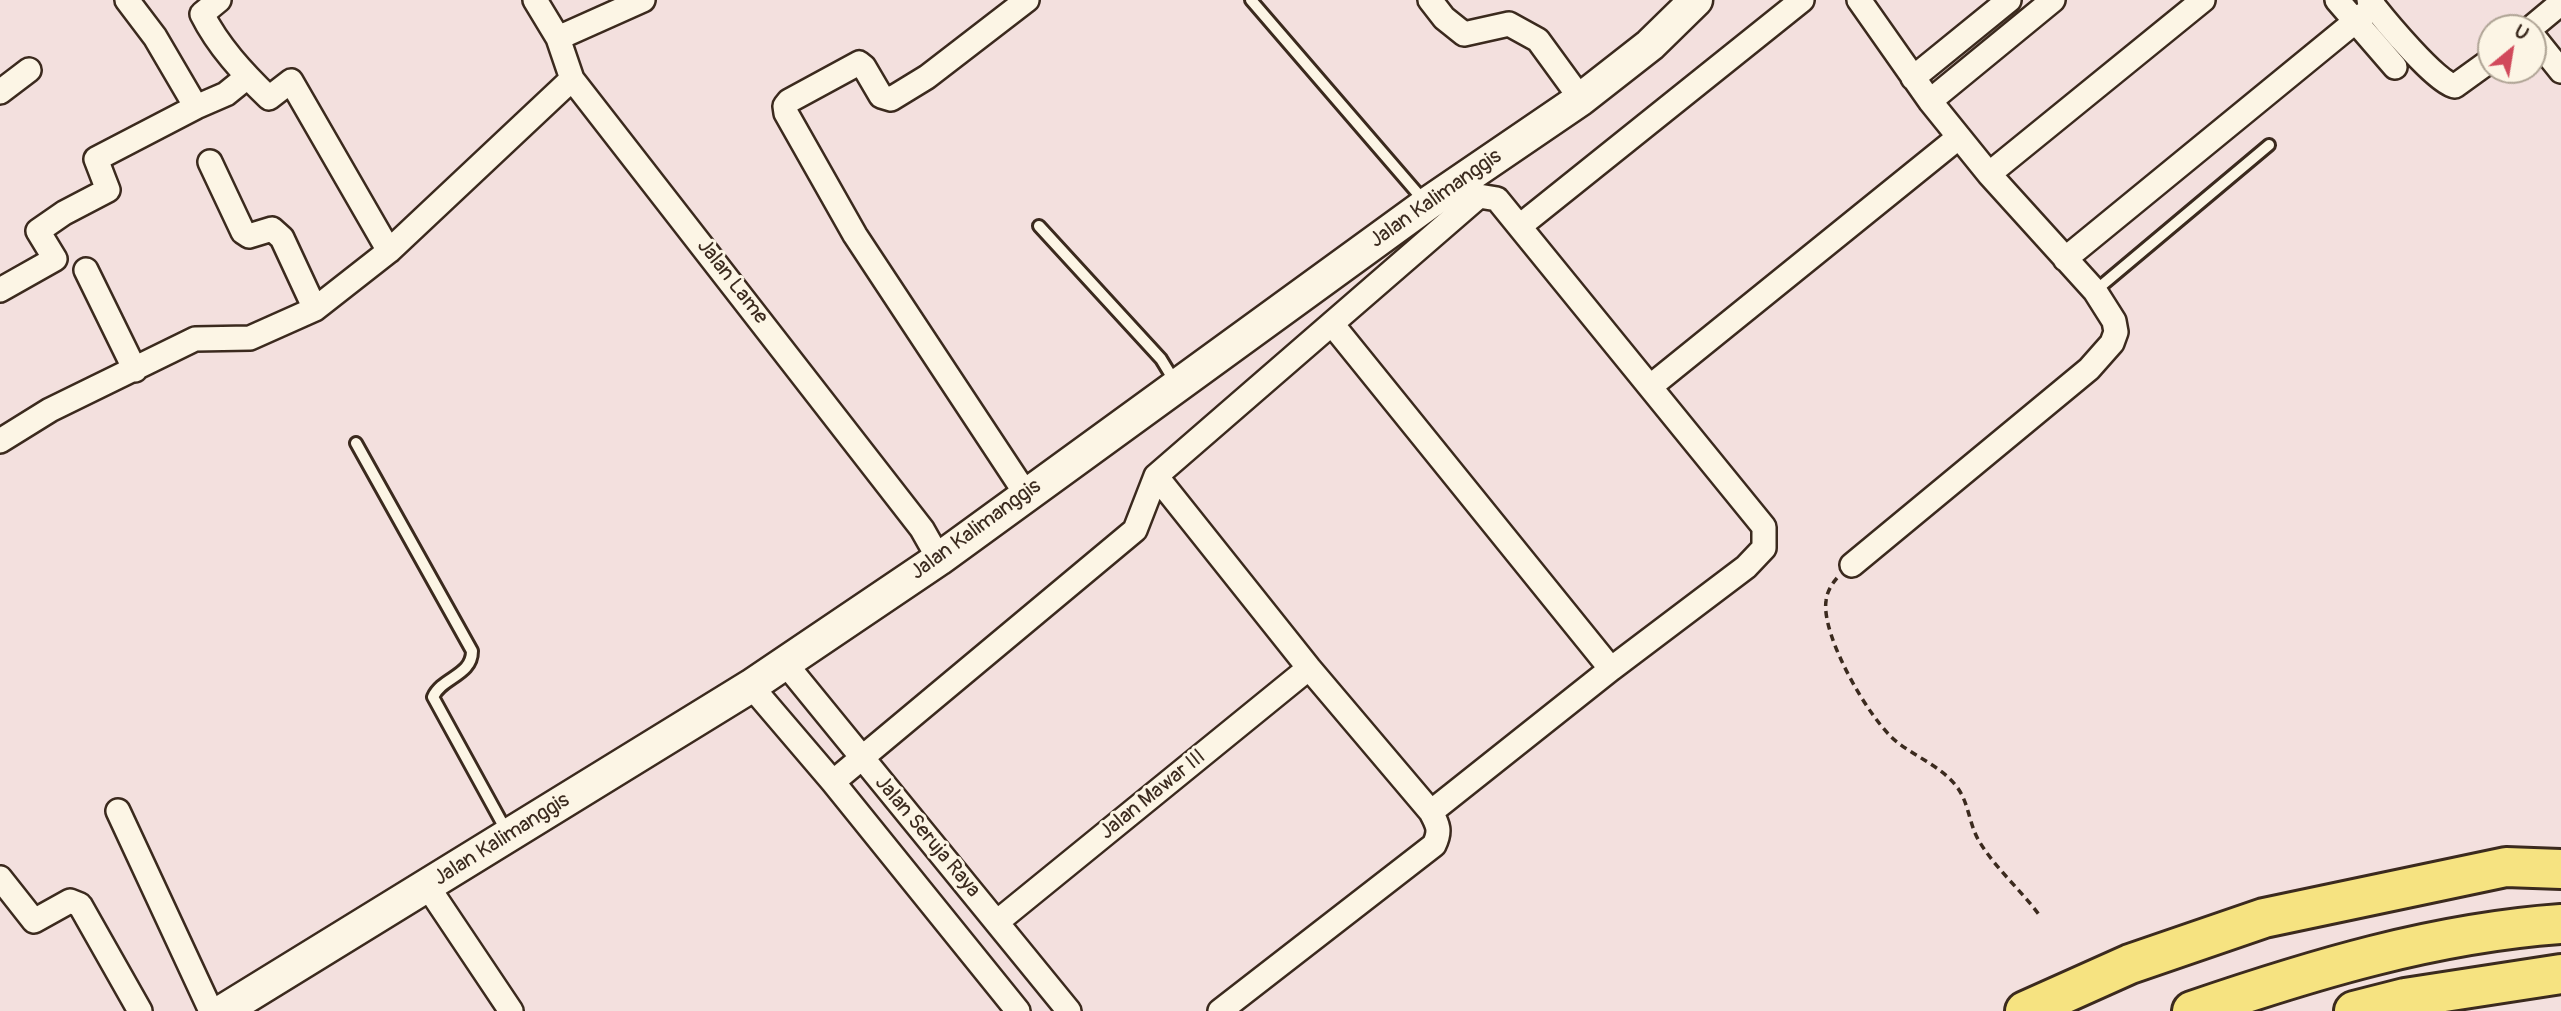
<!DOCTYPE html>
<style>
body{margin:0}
#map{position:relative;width:2561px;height:1011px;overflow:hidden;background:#f3e0de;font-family:Pangolin,sans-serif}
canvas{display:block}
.north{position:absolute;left:2477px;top:14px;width:70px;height:70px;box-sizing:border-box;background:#fcf5e5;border:2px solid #afa495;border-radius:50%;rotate:30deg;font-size:19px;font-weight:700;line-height:28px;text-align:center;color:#3b2a1e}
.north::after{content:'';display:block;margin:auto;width:24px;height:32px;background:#d1495b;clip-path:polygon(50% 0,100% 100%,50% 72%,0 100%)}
</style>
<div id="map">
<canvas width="2561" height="1011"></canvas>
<div class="north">U</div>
</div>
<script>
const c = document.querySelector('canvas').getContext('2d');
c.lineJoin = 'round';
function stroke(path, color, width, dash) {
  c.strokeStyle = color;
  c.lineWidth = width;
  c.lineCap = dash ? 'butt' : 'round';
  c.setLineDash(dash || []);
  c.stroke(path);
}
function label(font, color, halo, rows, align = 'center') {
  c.font = font + ' Pangolin,sans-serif';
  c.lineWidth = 6;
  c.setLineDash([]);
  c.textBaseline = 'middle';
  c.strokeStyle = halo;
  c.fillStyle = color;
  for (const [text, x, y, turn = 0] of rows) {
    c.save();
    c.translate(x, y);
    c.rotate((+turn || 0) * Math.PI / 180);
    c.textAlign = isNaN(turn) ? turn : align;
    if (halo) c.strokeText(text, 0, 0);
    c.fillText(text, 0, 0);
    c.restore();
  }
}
const path = new Path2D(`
 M1837,578C1831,585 1827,592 1826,601C1821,636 1870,721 1897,742C1916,757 1942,767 1957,787C1969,803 1969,824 1979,841C1995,868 2021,890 2040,916`);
const lane = new Path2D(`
 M1251,0L1425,202
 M1039,226L1161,359L1175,382
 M2095,291L2269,145
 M356,443L472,651C472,676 442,677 433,697L507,832`);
const street = new Path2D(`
 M127,0L155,37L196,107L226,94L247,77
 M219,0L202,14C218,46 243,73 269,98L291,81L389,251
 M535,0L558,38L572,79L922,529L939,559
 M1430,0L1444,18L1464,34L1509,24L1538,40L1581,99
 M2337,0L2395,67
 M2369,0C2382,17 2438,85 2455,86L2491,60
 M2531,28L2561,3
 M2533,36L2561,71
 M558,38L643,0
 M1913,78L2009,0
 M0,92L29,70
 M1930,101L2053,0
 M210,162L243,232L249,236L272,229L282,238L315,309
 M1989,174L2203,0
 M1520,226L1802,0
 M2065,259L2374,6
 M86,270L135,370
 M0,290L55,259L38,231L64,213L108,190L96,159L196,107
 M1332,324L1611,669
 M1651,386L1959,137
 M0,441L50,410L195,339L250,338L315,309L389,251L572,79
 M1156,476L1309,668L1431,812C1438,825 1441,831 1434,845L1220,1011
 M1026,494L855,235L786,113L785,106L789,101L859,63L864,67L881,96L891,99L927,77L1027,0
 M1852,565L2089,369L2112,343L2116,332L2114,321L2095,291L1989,174L1930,101L1859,0
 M785,663L1069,1011
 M751,686L833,782L1018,1011
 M833,782L1135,530L1156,476L1479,196L1497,199L1764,527V548L1746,567L1611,669L1431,812
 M118,811L211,1011
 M0,878L34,921L70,901L80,905L140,1011
 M428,887L511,1011
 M997,922L1309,668`);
const secondary = new Path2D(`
 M223,1011L751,686L939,559L1427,204L1581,99L1650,45L1696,0`);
const highway = new Path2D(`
 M2025,1011L2130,964L2264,918L2506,867L2561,869
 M2192,1011C2312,970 2434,933 2561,924
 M2354,1011L2405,998L2561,974`);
const streetNames = [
 ["Jalan Kalimanggis",1436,199,-35],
 ["Jalan Lame",732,282,52],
 ["Jalan Kalimanggis",976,530,-36],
 ["Jalan Mawar III",1153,795,-39],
 ["Jalan Seruja Raya",927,837,50],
 ["Jalan Kalimanggis",502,840,-32]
];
stroke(lane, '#3b2a1e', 16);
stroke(street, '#3b2a1e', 28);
stroke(secondary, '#3b2a1e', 37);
stroke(highway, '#3b2a1e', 44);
stroke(path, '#3b2a1e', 3.5, [7, 5]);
stroke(lane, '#fcf5e5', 10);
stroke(street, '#fcf5e5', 23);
stroke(secondary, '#fcf5e5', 32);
stroke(highway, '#f6e381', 38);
label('21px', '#3b2a1e', '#fcf5e5', streetNames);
</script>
